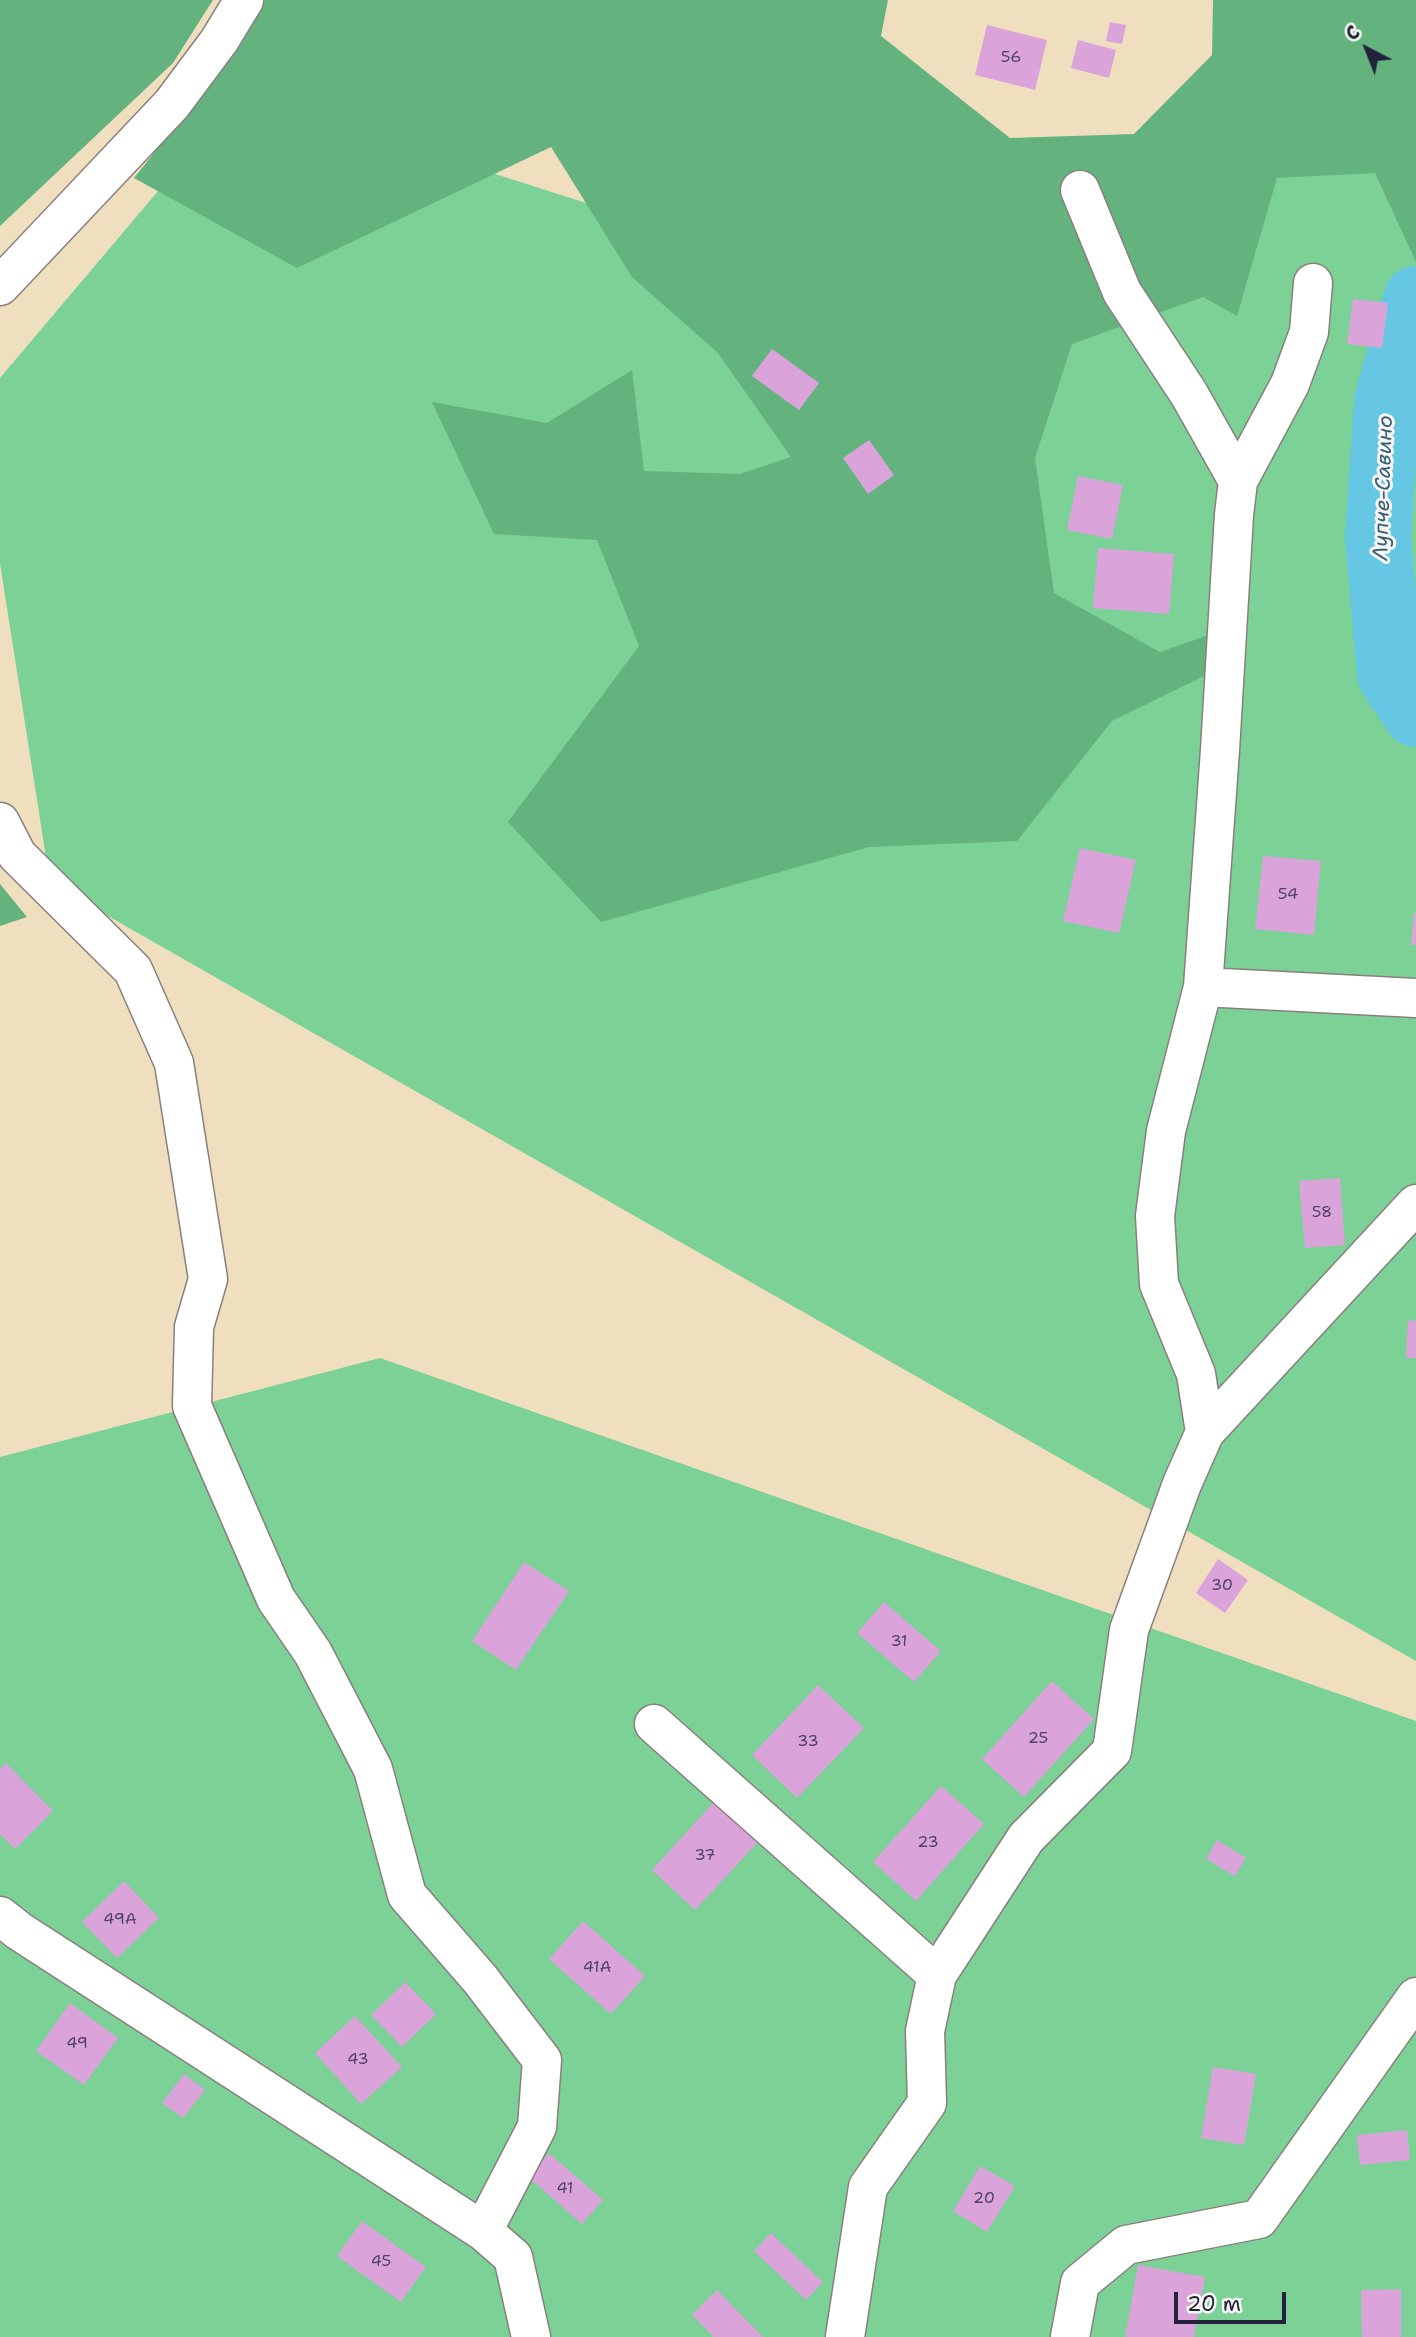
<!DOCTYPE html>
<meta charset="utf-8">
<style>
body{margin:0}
#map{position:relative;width:1416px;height:2337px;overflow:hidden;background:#efdfbf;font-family:"Shantell Sans",sans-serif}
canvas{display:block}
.north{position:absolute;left:1332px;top:14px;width:70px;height:70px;-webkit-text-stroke:5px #f6f6f2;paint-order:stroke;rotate:318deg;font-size:19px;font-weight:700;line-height:28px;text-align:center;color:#22223b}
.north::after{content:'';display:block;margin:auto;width:24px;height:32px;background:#22223b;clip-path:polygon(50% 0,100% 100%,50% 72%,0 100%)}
.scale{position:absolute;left:1174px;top:2292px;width:112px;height:32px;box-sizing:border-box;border:4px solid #22223b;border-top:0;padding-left:9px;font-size:21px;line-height:24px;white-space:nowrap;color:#22223b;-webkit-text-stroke:5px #f6f6f2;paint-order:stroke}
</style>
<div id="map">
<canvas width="1416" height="2337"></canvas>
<div class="north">С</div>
<div class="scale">20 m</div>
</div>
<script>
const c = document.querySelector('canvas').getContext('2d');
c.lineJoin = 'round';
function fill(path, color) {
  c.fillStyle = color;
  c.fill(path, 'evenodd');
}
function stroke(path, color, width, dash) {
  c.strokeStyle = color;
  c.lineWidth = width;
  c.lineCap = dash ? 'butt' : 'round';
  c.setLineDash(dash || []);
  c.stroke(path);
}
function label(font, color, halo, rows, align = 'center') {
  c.font = font + ' "Shantell Sans",sans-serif';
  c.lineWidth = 6;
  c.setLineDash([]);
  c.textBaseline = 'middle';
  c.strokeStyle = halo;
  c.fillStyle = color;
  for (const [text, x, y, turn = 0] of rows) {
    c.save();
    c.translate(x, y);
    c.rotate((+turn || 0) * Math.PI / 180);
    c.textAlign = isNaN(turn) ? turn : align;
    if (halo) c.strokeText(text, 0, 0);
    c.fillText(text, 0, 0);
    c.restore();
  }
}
const green = new Path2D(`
 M241,93L1010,338L1416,96V1661L50,883L0,563V378Z
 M380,1358L1416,1721V2337H0V1457Z`);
const forest = new Path2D(`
 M0,0H213L173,63L0,226Z
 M260,0H888L881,36L1010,138L1134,134L1212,55L1213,0H1416V262L1375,173L1277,178L1237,316L1203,297L1072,344L1035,458L1054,593L1160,652L1206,636V675L1112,721L1017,841L869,847L601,922L508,822L639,646L597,540L494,534L432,402L547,423L632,370L644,471L740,474L791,457L718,353L632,277L551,147L297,268L134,178L239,46Z
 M0,884L27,917L0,926Z`);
const river = new Path2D(`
 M1416,299L1387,400L1378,537L1390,675L1416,714`);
const building = new Path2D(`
 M1110,22L1126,25L1122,44L1106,41Z
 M987,25L1047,40L1035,90L975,75Z
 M1078,40L1116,50L1109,78L1071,68Z
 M1353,299L1388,303L1382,348L1347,344Z
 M772,349L819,383L799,410L752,376Z
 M869,440L894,475L868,494L843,458Z
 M1078,476L1123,485L1112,539L1067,530Z
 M1098,548L1174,554L1169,614L1093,608Z
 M1080,848L1136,860L1119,933L1063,921Z
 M1263,856L1321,861L1314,935L1255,929Z
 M1414,913H1416V945H1411Z
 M1340,1178L1345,1245L1305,1248L1299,1181Z
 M1408,1320L1416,1321V1358H1406Z
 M1218,1559L1248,1580L1225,1613L1196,1593Z
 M524,1562L569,1591L516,1670L472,1641Z
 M884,1602L941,1651L914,1682L857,1633Z
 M1052,1681L1094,1719L1024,1797L982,1759Z
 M818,1685L864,1728L797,1798L752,1755Z
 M6,1763L53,1811L15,1849L0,1834V1769Z
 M941,1786L984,1824L916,1901L873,1862Z
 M714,1802L758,1842L695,1910L652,1870Z
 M1217,1840L1246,1858L1235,1876L1206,1859Z
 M124,1881L159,1918L117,1958L82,1922Z
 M583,1921L645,1976L611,2014L549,1959Z
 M405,1982L436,2014L402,2047L371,2015Z
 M70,2003L118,2038L84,2085L36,2051Z
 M355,2016L402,2067L361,2104L315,2053Z
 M1213,2067L1256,2074L1244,2145L1201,2138Z
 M184,2074L205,2090L183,2118L162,2103Z
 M1407,2130L1410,2160L1360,2165L1357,2135Z
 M549,2153L603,2200L582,2224L528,2177Z
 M980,2166L1015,2186L987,2232L953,2211Z
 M362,2221L426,2267L401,2302L337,2256Z
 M771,2233L823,2282L806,2300L754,2251Z
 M1138,2265L1205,2277L1194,2337H1125Z
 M1401,2289V2337H1362L1361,2290Z
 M717,2290L763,2337H714L692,2315Z`);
const minor = new Path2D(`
 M0,286L172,104L219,41L244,0
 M1238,481L1290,384L1309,332L1313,283
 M0,822L17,855L133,970L174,1063L208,1279L194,1327L192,1406L276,1599L313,1653L373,1769L407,1895L480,1979L542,2060L537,2127L483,2231
 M1203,987L1416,998
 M1205,1432L1416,1204
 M654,1724L937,1975
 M0,1916L19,1931L483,2231L513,2257L531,2337
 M845,2337L868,2187L927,2103L925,2031L937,1975L1026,1838L1112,1751L1129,1630L1182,1484L1205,1432L1196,1374L1159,1284L1155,1216L1166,1131L1203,987L1220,750L1234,515L1238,481L1189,394L1122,292L1080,190
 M1070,2337L1080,2283L1126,2245L1259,2219L1416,1997`);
const numberNames = [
 ["56",1011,58],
 ["54",1288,895],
 ["58",1322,1213],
 ["30",1222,1586],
 ["31",899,1642],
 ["25",1038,1739],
 ["33",808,1742],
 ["23",928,1843],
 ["37",705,1856],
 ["49А",120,1920],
 ["41А",597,1968],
 ["49",77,2044],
 ["43",358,2060],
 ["41",565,2189],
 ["20",984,2199],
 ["45",381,2262]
];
const waterNames = [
 ["Лупче-Савино",1384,488,-88]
];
fill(green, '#7bd196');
fill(forest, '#64b37f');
stroke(river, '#65c7e3', 66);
fill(building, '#daa4da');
stroke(minor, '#88807d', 41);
stroke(minor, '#fff', 38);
label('16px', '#504263', null, numberNames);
label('italic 21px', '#395c76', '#f6f6f2', waterNames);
</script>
